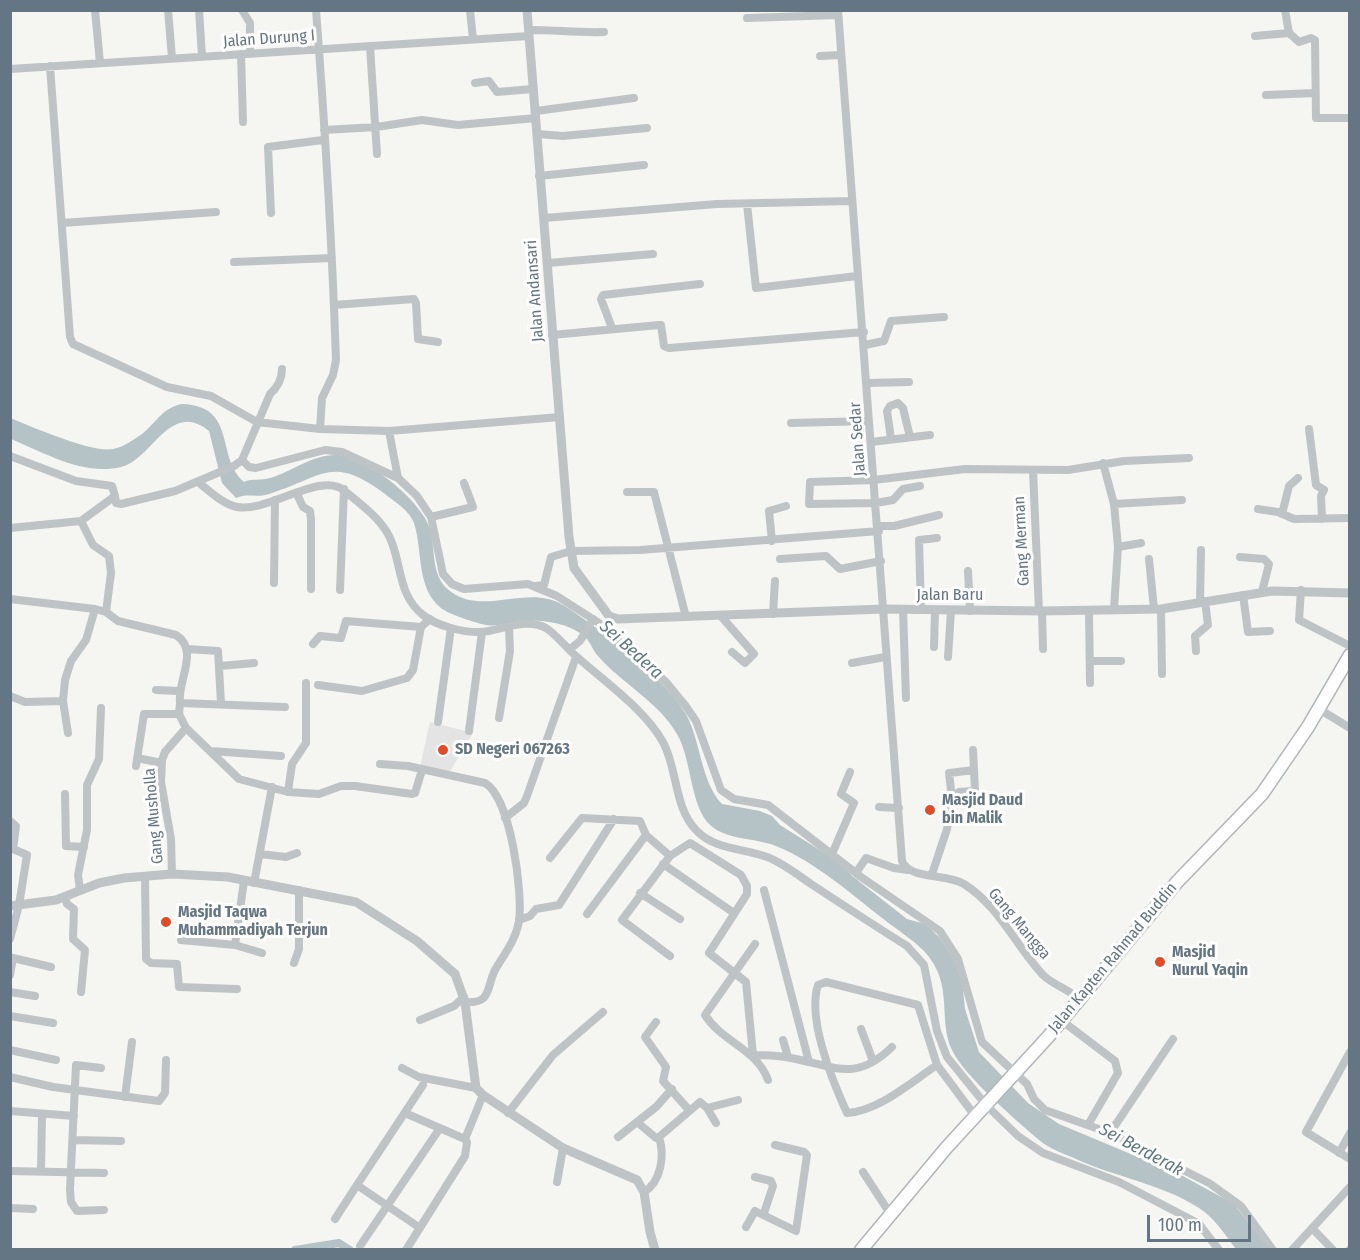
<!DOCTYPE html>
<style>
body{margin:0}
#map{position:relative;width:1360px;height:1260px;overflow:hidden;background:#f5f5f2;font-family:"Fira Sans Condensed",sans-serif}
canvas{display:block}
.frame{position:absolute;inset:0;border:12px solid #647683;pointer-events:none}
.scale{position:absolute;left:1147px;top:1215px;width:104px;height:27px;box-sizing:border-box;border:3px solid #647683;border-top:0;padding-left:8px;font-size:18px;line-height:21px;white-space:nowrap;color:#647683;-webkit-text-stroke:4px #fff;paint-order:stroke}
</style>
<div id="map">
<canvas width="1360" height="1260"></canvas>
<div class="frame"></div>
<div class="scale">100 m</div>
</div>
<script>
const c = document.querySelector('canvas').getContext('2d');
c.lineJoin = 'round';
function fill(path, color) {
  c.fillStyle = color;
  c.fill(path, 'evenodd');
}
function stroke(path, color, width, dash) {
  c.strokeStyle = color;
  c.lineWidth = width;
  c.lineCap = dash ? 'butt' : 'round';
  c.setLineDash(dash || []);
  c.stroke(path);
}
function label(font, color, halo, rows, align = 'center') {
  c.font = font + ' "Fira Sans Condensed",sans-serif';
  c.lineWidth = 6;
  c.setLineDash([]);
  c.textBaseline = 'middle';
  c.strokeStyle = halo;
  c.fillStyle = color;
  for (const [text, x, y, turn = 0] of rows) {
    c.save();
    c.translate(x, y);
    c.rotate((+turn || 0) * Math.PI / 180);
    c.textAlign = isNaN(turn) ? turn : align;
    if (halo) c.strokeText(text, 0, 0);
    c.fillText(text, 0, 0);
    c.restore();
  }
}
const built = new Path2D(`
 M430,722L473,733L449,773L420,767Z`);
const water = new Path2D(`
 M182,404C238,406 215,457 244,482C252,478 261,481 270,478C294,471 312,454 338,455C367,457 422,501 430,529C436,550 430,576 450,591C483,617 528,583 563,605C597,626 670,682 687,716C701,743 701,782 722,804L760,811L772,816L780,825L845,866L851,875L907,919L925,924L939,937L961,970L965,1009L979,1052L1028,1103L1059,1124L1181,1175L1234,1204L1269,1249H1236C1225,1235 1215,1218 1199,1208C1162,1184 1115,1177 1076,1159C1063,1153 1051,1150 1039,1140C1016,1120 964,1076 952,1050C937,1019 955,984 924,951C913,940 899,931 886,921C852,895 816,862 776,846C757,838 726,840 710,825C690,806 692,760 677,734C659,702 621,683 598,656C593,651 591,643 586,638C571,623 541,619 520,621C510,622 496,627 486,625C476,623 448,614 441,608C416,588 423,551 414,523C409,510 396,503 385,494C331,454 324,477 269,494C257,498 247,493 236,498L222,483L209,431C170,399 152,460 121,467C83,476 45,453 11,439L10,418C33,427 91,453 113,449C124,447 133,440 142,434C157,422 162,408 182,404Z`);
const canal = new Path2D(`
 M295,1250L339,1243L350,1250`);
const minor = new Path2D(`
 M95,10L100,63
 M168,10L172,58
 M199,10L202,56
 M242,10L250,23V53
 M470,10L473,39
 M838,10L902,861C910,880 945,873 964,884C999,906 1016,946 1043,975C1052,984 1067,989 1078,998
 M1285,10L1289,33L1299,42L1311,38L1315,40L1316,118H1350
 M747,18L838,15
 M530,30C556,30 578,33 604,32
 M1255,36L1289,33
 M370,46L377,154
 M241,54L243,122
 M820,56L841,55
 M50,66L70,337L73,344L167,387L211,396L257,422L320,429L322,398L333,375L336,360C332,243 325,127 316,10
 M10,69L529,36
 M475,83L489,81L497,92L533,89
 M1266,95L1315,93
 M536,111L634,98
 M324,130L376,127L422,120L458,125L536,118
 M537,134L563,136L647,128
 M539,176L644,165
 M747,204L756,288L857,276
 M271,213L268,147L323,140
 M544,218L717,204L852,201
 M62,223L216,212
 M234,262L332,258
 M548,263L653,254
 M334,305L414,299L416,303L418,339L438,342
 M612,328L601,299L603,295L700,284
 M552,335L659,325H661L664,346L669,348L864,332
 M865,345L884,341L891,321L944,317
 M867,383L909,382
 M791,423L869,421
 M320,429L389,431L560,417
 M1309,429L1316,485L1324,490L1321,496L1322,519
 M389,431L398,478
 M891,439L887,411L890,406L898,403L903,408L910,437
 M871,442L930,435
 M10,456L76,481L112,486L115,496
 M242,460L249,467L256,468L325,450L342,452L398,478L417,496L431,517L443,574L452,584L464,589L528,584L557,596L599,623L666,682L685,705L696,721L721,790L734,799L768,805L861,877L940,931L958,959L982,1042L1027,1084L1034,1099L1045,1110L1110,1133L1209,1183L1241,1206L1273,1250
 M1103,463L1114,504L1118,547L1114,609
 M1033,470L1039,611
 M198,482C209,491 223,504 237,507C268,513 322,470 345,491C362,506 384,520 392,543C402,569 399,596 423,615C437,626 464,633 482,632C502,630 527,617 546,628C558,636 566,648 577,657C603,680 648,712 664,744C678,772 674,808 697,831C715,850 744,848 767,857C783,863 798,875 811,884C843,905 875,926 907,946L924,965L937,1031L947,1057L986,1105L1018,1136L1043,1153L1119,1182L1188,1218L1199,1224L1219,1250
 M920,486L903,489L893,500L876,503L809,504L810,482L874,480L965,469L1068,470L1124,461L1189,458
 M627,492H654L686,617
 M297,494L303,507L310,511L311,519V589
 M1114,504L1182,500
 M1258,509L1278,512L1294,519L1350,518
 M1282,514L1289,486L1298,478
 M431,517L473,507L464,483
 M81,521L93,545L109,556L111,573L106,612
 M878,526H894L939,515
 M10,528L81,521L115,496L116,503L121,504L175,491L234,466L242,460L270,394C278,387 282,380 282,369
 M772,541L769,511L786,506
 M1118,547L1141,543
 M1240,557L1264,559L1269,564L1262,592
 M780,559L826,556L840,569L881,561
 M1149,559L1154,609
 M968,571L970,611
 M274,583L275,500
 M536,586L544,585L551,557L571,551L640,550L879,531
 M340,590L344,489
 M1301,590L1299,620L1350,646
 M1243,595L1248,632L1270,631
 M10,599L95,609L106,612L118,621L176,635C200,650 177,681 180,703
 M1200,602L1201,550
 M1161,609L1162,674
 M903,610L906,698
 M921,610L919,540L937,538
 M1089,610L1090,683
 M1042,611L1043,649
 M773,614L775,581
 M720,615L754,654L745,663L732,652
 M313,644L320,636L341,638L346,621L421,627L430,619
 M934,647L935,611
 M187,649L218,651L221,703
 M570,649L580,641L593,619
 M1196,651L1195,636L1208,625L1205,601
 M948,657L951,611
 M1091,661H1121
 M852,663L885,657
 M220,666L254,663
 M318,685L362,691L407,678L413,670L421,627
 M156,690L178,691
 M10,696L25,702L63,701
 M285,707L180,703L179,714L186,728L239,779L288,792L319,794L341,786H355L412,794L415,793L422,770
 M1319,709L1350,728
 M499,718L510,651L509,628
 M438,722L451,628
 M469,731L482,632
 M68,733L63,701L65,680L71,661L86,640L95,609
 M211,751L281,756
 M137,758L162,763
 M380,764L408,766L485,783C511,798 523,893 519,921C516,940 504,954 495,970C486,988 492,1004 465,1002
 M136,766L144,714H179
 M288,792L292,764L306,743V683
 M65,794L66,846L84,847
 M952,798L949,773L974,770
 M879,807L899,808
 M505,818L524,803L527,796L576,657
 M10,821L16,826L13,849L27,855L19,905L10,939
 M260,854L286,857L297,853
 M832,854L854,803L841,794L850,772
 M550,858L582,818L640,821L646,835L670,856
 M663,864L734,913
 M856,873L866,858L894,868L908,870
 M172,874L171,839L161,782L162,760L165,752L186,728
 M932,874L947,829L952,798L959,792L973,791L975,789L973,750
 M145,876L146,959L151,963L177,964L179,987L237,989
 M254,883L272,787
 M80,890L78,875L87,830V785L99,759L101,708
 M764,890L809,1062
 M640,893L680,919
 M65,897L67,904L74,909L73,939L85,950L81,992
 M587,914L646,835
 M519,920L530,916L536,909L559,905L614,819
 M181,940L235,945L244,881
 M755,944L705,1015C722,1042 757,1049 768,1080
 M235,945L262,953
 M670,956L622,920L670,856L690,843L741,875L747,886V894L709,953L746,982L753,1055
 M10,957L13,958L10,975
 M13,958L51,967
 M294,963L299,949V890
 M10,992L35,996
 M10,1016L53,1023
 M420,1020L454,1006L464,997
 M1061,1020L1115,1061L1118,1073L1088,1125
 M656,1022L645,1037L666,1067L663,1081L689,1110
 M861,1029L873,1061
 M783,1040L788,1057
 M10,1050L56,1060
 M1350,1052L1306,1132L1350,1159
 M753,1055C765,1055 778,1055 791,1058C834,1066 855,1083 892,1047
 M937,1065C911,1082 879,1111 847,1113C833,1082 807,1019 818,985L826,982L918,1005L937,1065L975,1116
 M101,1068L76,1065L70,1189L71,1202L77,1211L104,1210
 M402,1068L419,1077L476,1088
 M10,1077L53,1087L159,1101L165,1093L166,1060
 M125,1097L132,1042
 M707,1108L716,1123
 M10,1111L74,1116
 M405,1113L465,1139
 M508,1113L553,1055L603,1012
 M637,1122L656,1138L659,1137
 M1110,1133L1173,1039
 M618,1137L656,1107L672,1089
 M73,1140L121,1141
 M1339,1153L1350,1133
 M10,1171L104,1173
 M41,1171L42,1114
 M863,1172L891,1215
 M755,1177L771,1181L773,1186L764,1213
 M557,1182L563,1148
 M644,1192C661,1182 665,1156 659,1137L700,1102L707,1108L738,1100
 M10,1208L33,1209
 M335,1219L357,1185
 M746,1227L755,1211L796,1231L807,1155L804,1152L775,1145
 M420,1228L357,1185L423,1085
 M1312,1228L1333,1250
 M360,1246L440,1128
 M406,1250L465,1156L467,1142L465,1139L483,1095
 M1292,1250L1350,1187
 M1349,1250L1350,1249`);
const tertiary = new Path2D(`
 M527,10L569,537L574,568L609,616L618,619L883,609L1042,611L1161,609L1272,591L1350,593
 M10,906L56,900L99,883L124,878L172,874L228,877L356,902L417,941L455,974L465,1002L476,1088L483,1095L563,1148L637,1180L644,1192L650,1232L655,1250`);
const primary = new Path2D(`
 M861,1250L947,1147L1048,1037L1177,882L1262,794L1308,727L1350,655`);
const markers = [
 [443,750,6,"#e44a23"],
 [930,810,6,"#e44a23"],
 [166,922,6,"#e44a23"],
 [1160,962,6,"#e44a23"]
];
const streetNames = [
 ["Jalan Durung I",269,39,-4],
 ["Jalan Andansari",535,291,-94],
 ["Jalan Sedar",858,439,-94],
 ["Gang Merman",1022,541,-93],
 ["Jalan Baru",950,596],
 ["Gang Musholla",154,816,-95],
 ["Gang Mangga",1019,924,50],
 ["Jalan Kapten Rahmad Buddin",1113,958,-50]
];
const poiNames = [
 ["SD Negeri 067263",455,750],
 ["Masjid Daud",942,801],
 ["bin Malik",942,819],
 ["Masjid Taqwa",178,913],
 ["Muhammadiyah Terjun",178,931],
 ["Masjid",1172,953],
 ["Nurul Yaqin",1172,971]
];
const waterNames = [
 ["Sei Bedera",631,650,42],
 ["Sei Berderak",1141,1150,28]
];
fill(built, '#e3e4e3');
fill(water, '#b5c2c6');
stroke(canal, '#b5c2c6', 8);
stroke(primary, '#b0b5b9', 15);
stroke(minor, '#bec3c6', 8);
stroke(tertiary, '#bec3c6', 9);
stroke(primary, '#fff', 12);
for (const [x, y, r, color] of markers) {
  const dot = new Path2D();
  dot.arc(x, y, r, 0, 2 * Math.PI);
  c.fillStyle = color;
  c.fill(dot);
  stroke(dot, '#fff', 2);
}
label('16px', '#647683', '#fff', streetNames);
label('bold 16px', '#647683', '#fff', poiNames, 'left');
label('italic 18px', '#5f7880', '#fff', waterNames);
</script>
